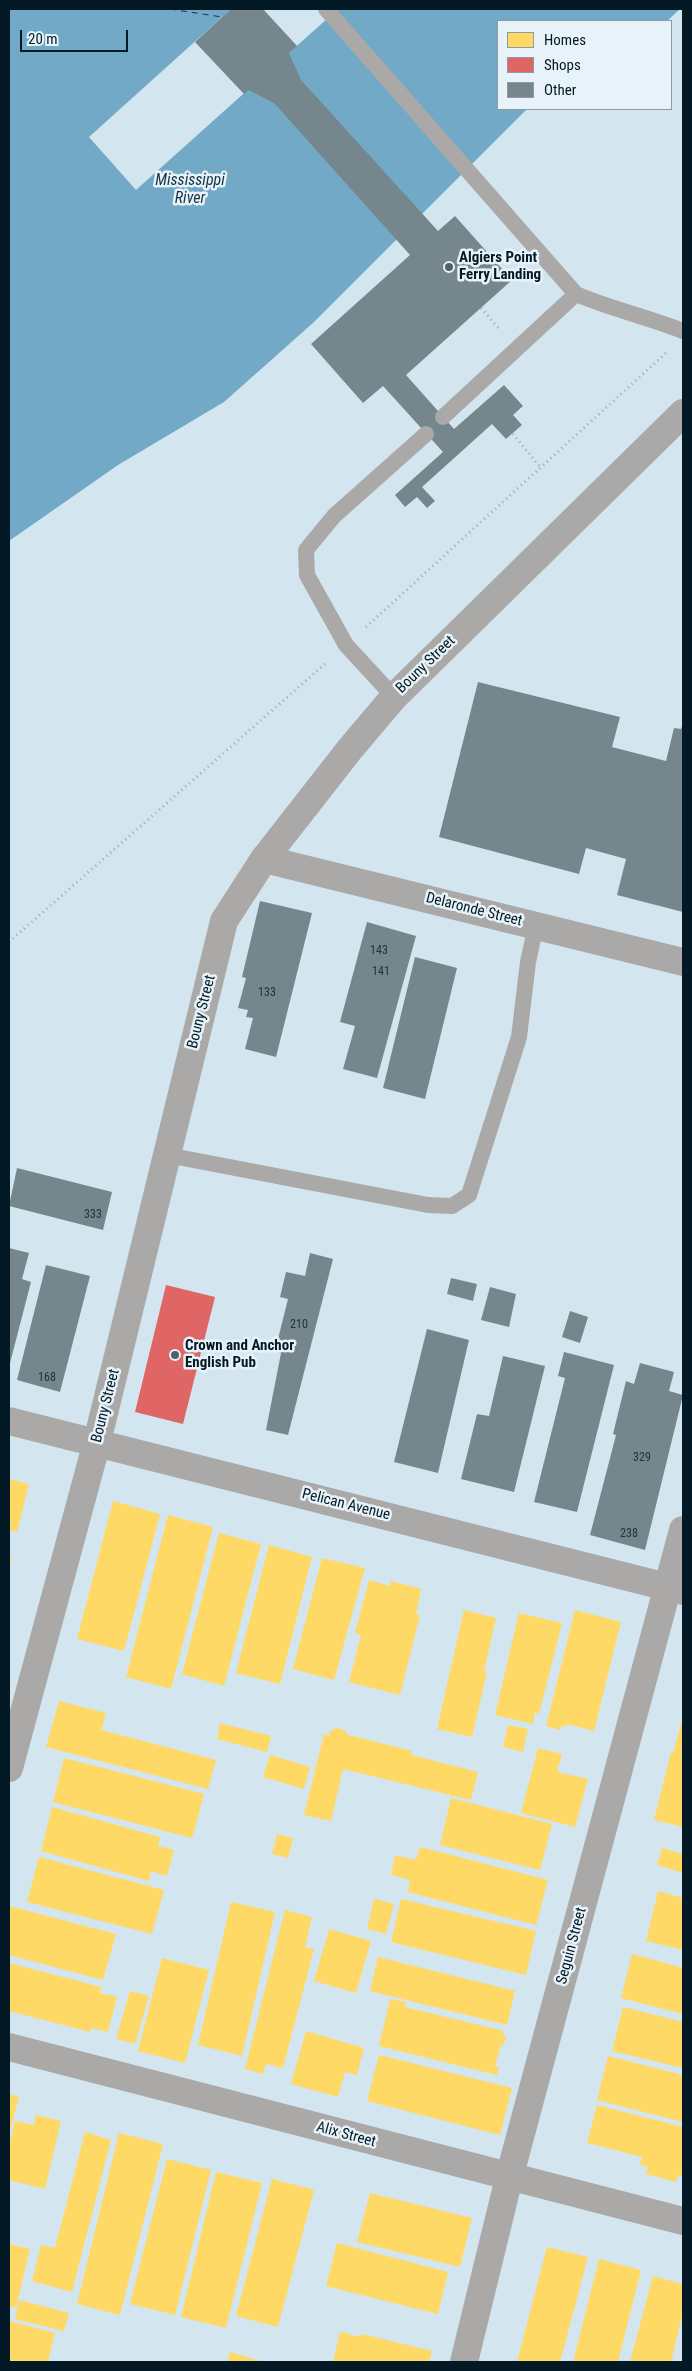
<!DOCTYPE html>
<style>
body{margin:0}
#map{position:relative;width:692px;height:2371px;overflow:hidden;background:#d3e6f0;font-family:"Roboto Condensed",sans-serif}
canvas{display:block}
.frame{position:absolute;inset:0;border:10px solid #031925;pointer-events:none}
.legend{position:absolute;left:497px;top:20px;width:175px;height:90px;box-sizing:border-box;background:#e7f2f9;border:1px solid #8c9ba4;margin:0;padding:6px 9px;list-style:none;font-size:15px;color:#031925}
.legend li{display:flex;align-items:center;gap:10px;height:25px}
.legend b{width:25px;border:1px solid #8c9ba4}
.scale{position:absolute;left:20px;top:30px;width:108px;height:22px;box-sizing:border-box;border:2px solid #031925;border-top:0;padding-left:6px;font-size:15px;line-height:18px;white-space:nowrap;color:#031925;-webkit-text-stroke:4px #e7f2f9;paint-order:stroke}
</style>
<div id="map">
<canvas width="692" height="2371"></canvas>
<div class="frame"></div>
<ul class="legend">
<li><b style="height:14px;background:#ffd966"></b>Homes</li>
<li><b style="height:14px;background:#e06666"></b>Shops</li>
<li><b style="height:14px;background:#75878d"></b>Other</li>
</ul>
<div class="scale">20 m</div>
</div>
<script>
const c = document.querySelector('canvas').getContext('2d');
c.lineJoin = 'round';
function fill(path, color) {
  c.fillStyle = color;
  c.fill(path, 'evenodd');
}
function stroke(path, color, width, dash) {
  c.strokeStyle = color;
  c.lineWidth = width;
  c.lineCap = dash ? 'butt' : 'round';
  c.setLineDash(dash || []);
  c.stroke(path);
}
function label(font, color, halo, rows, align = 'center') {
  c.font = font + ' "Roboto Condensed",sans-serif';
  c.lineWidth = 5;
  c.setLineDash([]);
  c.textBaseline = 'middle';
  c.strokeStyle = halo;
  c.fillStyle = color;
  for (const [text, x, y, turn = 0] of rows) {
    c.save();
    c.translate(x, y);
    c.rotate((+turn || 0) * Math.PI / 180);
    c.textAlign = isNaN(turn) ? turn : align;
    if (halo) c.strokeText(text, 0, 0);
    c.fillText(text, 0, 0);
    c.restore();
  }
}
const water = new Path2D(`
 M9,9H680L667,21H498V109H527L314,322L224,402L118,465L9,541Z`);
const pier = new Path2D(`
 M231,9H338L136,190L89,137Z`);
const homes = new Path2D(`
 M9,1479L29,1484L17,1532L9,1530Z
 M113,1501L160,1514L124,1651L77,1639Z
 M168,1515L213,1527L171,1689L126,1677Z
 M219,1533L261,1544L224,1686L182,1674Z
 M269,1545L312,1557L280,1684L236,1673Z
 M9,1555L12,1556L9,1566Z
 M322,1558L365,1568L334,1680L293,1669Z
 M369,1580L390,1586L391,1581L421,1589L416,1614L420,1615L400,1695L349,1682L361,1635L355,1633Z
 M464,1610L496,1618L484,1671L487,1672L472,1737L437,1729Z
 M575,1610L621,1622L594,1731L567,1724L566,1727L561,1726L560,1730L546,1726Z
 M519,1613L562,1623L539,1714L535,1712L533,1724L495,1715Z
 M59,1701L106,1713L101,1730L216,1760L208,1789L46,1747Z
 M683,1717V1827L654,1820L671,1752L673,1753Z
 M220,1723L271,1736L267,1752L217,1739Z
 M508,1725L528,1729L523,1752L503,1747Z
 M336,1728L344,1730L348,1735L412,1751L411,1755L478,1772L471,1800L343,1769L331,1821L304,1815L324,1734L329,1736V1732Z
 M538,1748L562,1754L557,1772L588,1779L575,1827L521,1813Z
 M270,1755L310,1767L304,1789L263,1777Z
 M64,1758L204,1794L192,1838L53,1802Z
 M451,1798L552,1824L540,1870L440,1845Z
 M52,1807L160,1837L158,1846L174,1850L167,1876L151,1871L149,1881L41,1851Z
 M277,1834L293,1838L288,1858L272,1854Z
 M420,1847L548,1880L536,1925L408,1892L410,1880L391,1875L395,1855L416,1860Z
 M662,1848L683,1854V1873L657,1865Z
 M39,1857L164,1890L152,1934L27,1902Z
 M658,1891L683,1898V1950L646,1941Z
 M374,1899L394,1904L386,1934L367,1929Z
 M401,1899L536,1931L526,1975L391,1942Z
 M231,1902L275,1912L242,2056L198,2045Z
 M9,1906L116,1934L103,1980L9,1955Z
 M285,1910L312,1917L305,1947L314,1949L283,2068L266,2064L263,2074L245,2069Z
 M329,1929L371,1941L356,1993L314,1981Z
 M632,1954L683,1968V2014L621,1998Z
 M378,1957L515,1991L507,2025L370,1991Z
 M162,1958L209,1970L185,2063L138,2051Z
 M9,1963L101,1987L100,1993L117,1997L108,2032L91,2028L90,2032L9,2011Z
 M130,1991L149,1996L135,2044L116,2039Z
 M390,1999L406,2002L405,2007L504,2031L503,2035L506,2036L504,2045L501,2044L495,2066L499,2067L497,2075L379,2046Z
 M623,2007L683,2022V2068L612,2051Z
 M306,2031L364,2048L357,2075L345,2072L338,2097L291,2084Z
 M379,2055L512,2088L500,2135L367,2101Z
 M608,2056L683,2075V2122L597,2100Z
 M9,2094L19,2097L9,2135Z
 M597,2105L683,2127V2176L678,2175L676,2182L646,2174L648,2167L640,2165L642,2157L587,2143Z
 M36,2115L61,2121L45,2189L9,2180V2147L15,2121L34,2125Z
 M85,2132L111,2140L72,2292L32,2281L41,2245L55,2248Z
 M119,2133L163,2144L120,2315L77,2304Z
 M167,2159L211,2170L175,2315L130,2304Z
 M216,2172L262,2183L226,2328L181,2317Z
 M272,2179L314,2190L278,2327L236,2316Z
 M370,2193L472,2218L460,2267L357,2242Z
 M337,2243L448,2272L438,2314L326,2286Z
 M9,2244L30,2249L16,2308L9,2306Z
 M547,2247L588,2257L560,2362H517Z
 M599,2259L641,2270L618,2362H573Z
 M653,2276L683,2284V2312L671,2362H630Z
 M19,2300L69,2313L64,2331L15,2319Z
 M9,2321L55,2333L48,2362H9Z
 M340,2332L361,2337L362,2334L432,2351L429,2362H333Z
 M230,2352L264,2362H227Z`);
const shops = new Path2D(`
 M166,1285L215,1297L183,1424L135,1412Z`);
const ferry = new Path2D(`
 M170,9L222,17`);
const building = new Path2D(`
 M231,9H263L297,46L289,53L301,80L438,231L455,216L512,280L406,375L454,429L504,385L523,406L513,415L522,425L506,439L492,424L422,487L435,501L427,508L417,497L405,507L395,495L443,452L383,386L363,403L311,344L410,255L275,104L249,90L244,94L195,42Z
 M478,682L620,717L612,747L666,761L674,728L681,729L683,723V912L617,895L626,859L586,848L579,874L439,837Z
 M260,901L312,913L276,1057L245,1049L253,1018L246,1017L248,1010L238,1008L246,978L242,977Z
 M367,922L416,936L377,1078L343,1069L355,1026L340,1022Z
 M415,957L457,968L425,1099L383,1088Z
 M17,1168L112,1192L103,1230L9,1206Z
 M9,1248L29,1253L22,1279L31,1282L9,1367Z
 M310,1253L333,1259L288,1435L266,1430L281,1353L275,1351L288,1299L280,1297L286,1272L305,1276Z
 M46,1265L90,1276L60,1392L17,1380Z
 M451,1278L477,1284L473,1301L447,1294Z
 M490,1287L516,1294L509,1327L481,1320Z
 M570,1311L588,1317L580,1343L562,1337Z
 M427,1329L469,1340L438,1473L394,1462Z
 M564,1352L614,1365L577,1512L534,1502L565,1378L558,1376Z
 M503,1356L545,1366L514,1492L461,1479L477,1414L489,1416Z
 M640,1363L674,1372L669,1391L683,1395L645,1550L590,1535L616,1435L613,1434L626,1381L634,1384Z`);
const path = new Path2D(`
 M481,308L499,329
 M513,434L541,468
 M366,627L666,353
 M9,942L326,663`);
const service = new Path2D(`
 M326,9L576,294
 M443,417L576,294C611,309 648,317 683,331
 M394,697L346,645L307,575L306,550L334,516L426,434
 M167,1155L428,1205L452,1206L469,1195L519,1037L528,962L536,925`);
const minor = new Path2D(`
 M9,1421L683,1591
 M9,1768L97,1442L224,921L264,859
 M9,2047L683,2221
 M464,2362L509,2178L683,1530`);
const tertiary = new Path2D(`
 M683,413L394,697L350,749L264,859L683,962`);
const markers = [
 [449,267,5,"#4c616c"],
 [175,1355,5,"#4c616c"]
];
const numberNames = [
 ["143",379,951],
 ["141",381,972],
 ["133",267,993],
 ["333",93,1215],
 ["210",299,1325],
 ["168",47,1378],
 ["329",642,1458],
 ["238",629,1534]
];
const poiNames = [
 ["Algiers Point",459,258],
 ["Ferry Landing",459,275],
 ["Crown and Anchor",185,1346],
 ["English Pub",185,1363]
];
const streetNames = [
 ["Bouny Street",426,665,-44],
 ["Delaronde Street",474,910,14],
 ["Bouny Street",202,1012,-76],
 ["Bouny Street",106,1406,-76],
 ["Pelican Avenue",346,1505,14],
 ["Seguin Street",572,1946,-75],
 ["Alix Street",346,2135,15]
];
const waterNames = [
 ["Mississippi",190,181],
 ["River",190,199]
];
fill(water, '#72a9c7');
fill(pier, '#d3e6f0');
fill(homes, '#ffd966');
fill(shops, '#e06666');
stroke(ferry, '#133445', 1, [6, 5]);
fill(building, '#75878d');
stroke(path, '#a3a8aa', 3, [1, 4]);
stroke(service, '#aaa9a7', 16);
stroke(minor, '#aaa9a7', 28);
stroke(tertiary, '#aaa9a7', 28);
for (const [x, y, r, color] of markers) {
  const dot = new Path2D();
  dot.arc(x, y, r, 0, 2 * Math.PI);
  c.fillStyle = color;
  c.fill(dot);
  stroke(dot, '#e7f2f9', 2);
}
label('12px', '#20343f', null, numberNames);
label('bold 15px', '#031925', '#e7f2f9', poiNames, 'left');
label('15px', '#031925', '#e7f2f9', streetNames);
label('italic 16px', '#133445', '#e7f2f9', waterNames);
</script>
